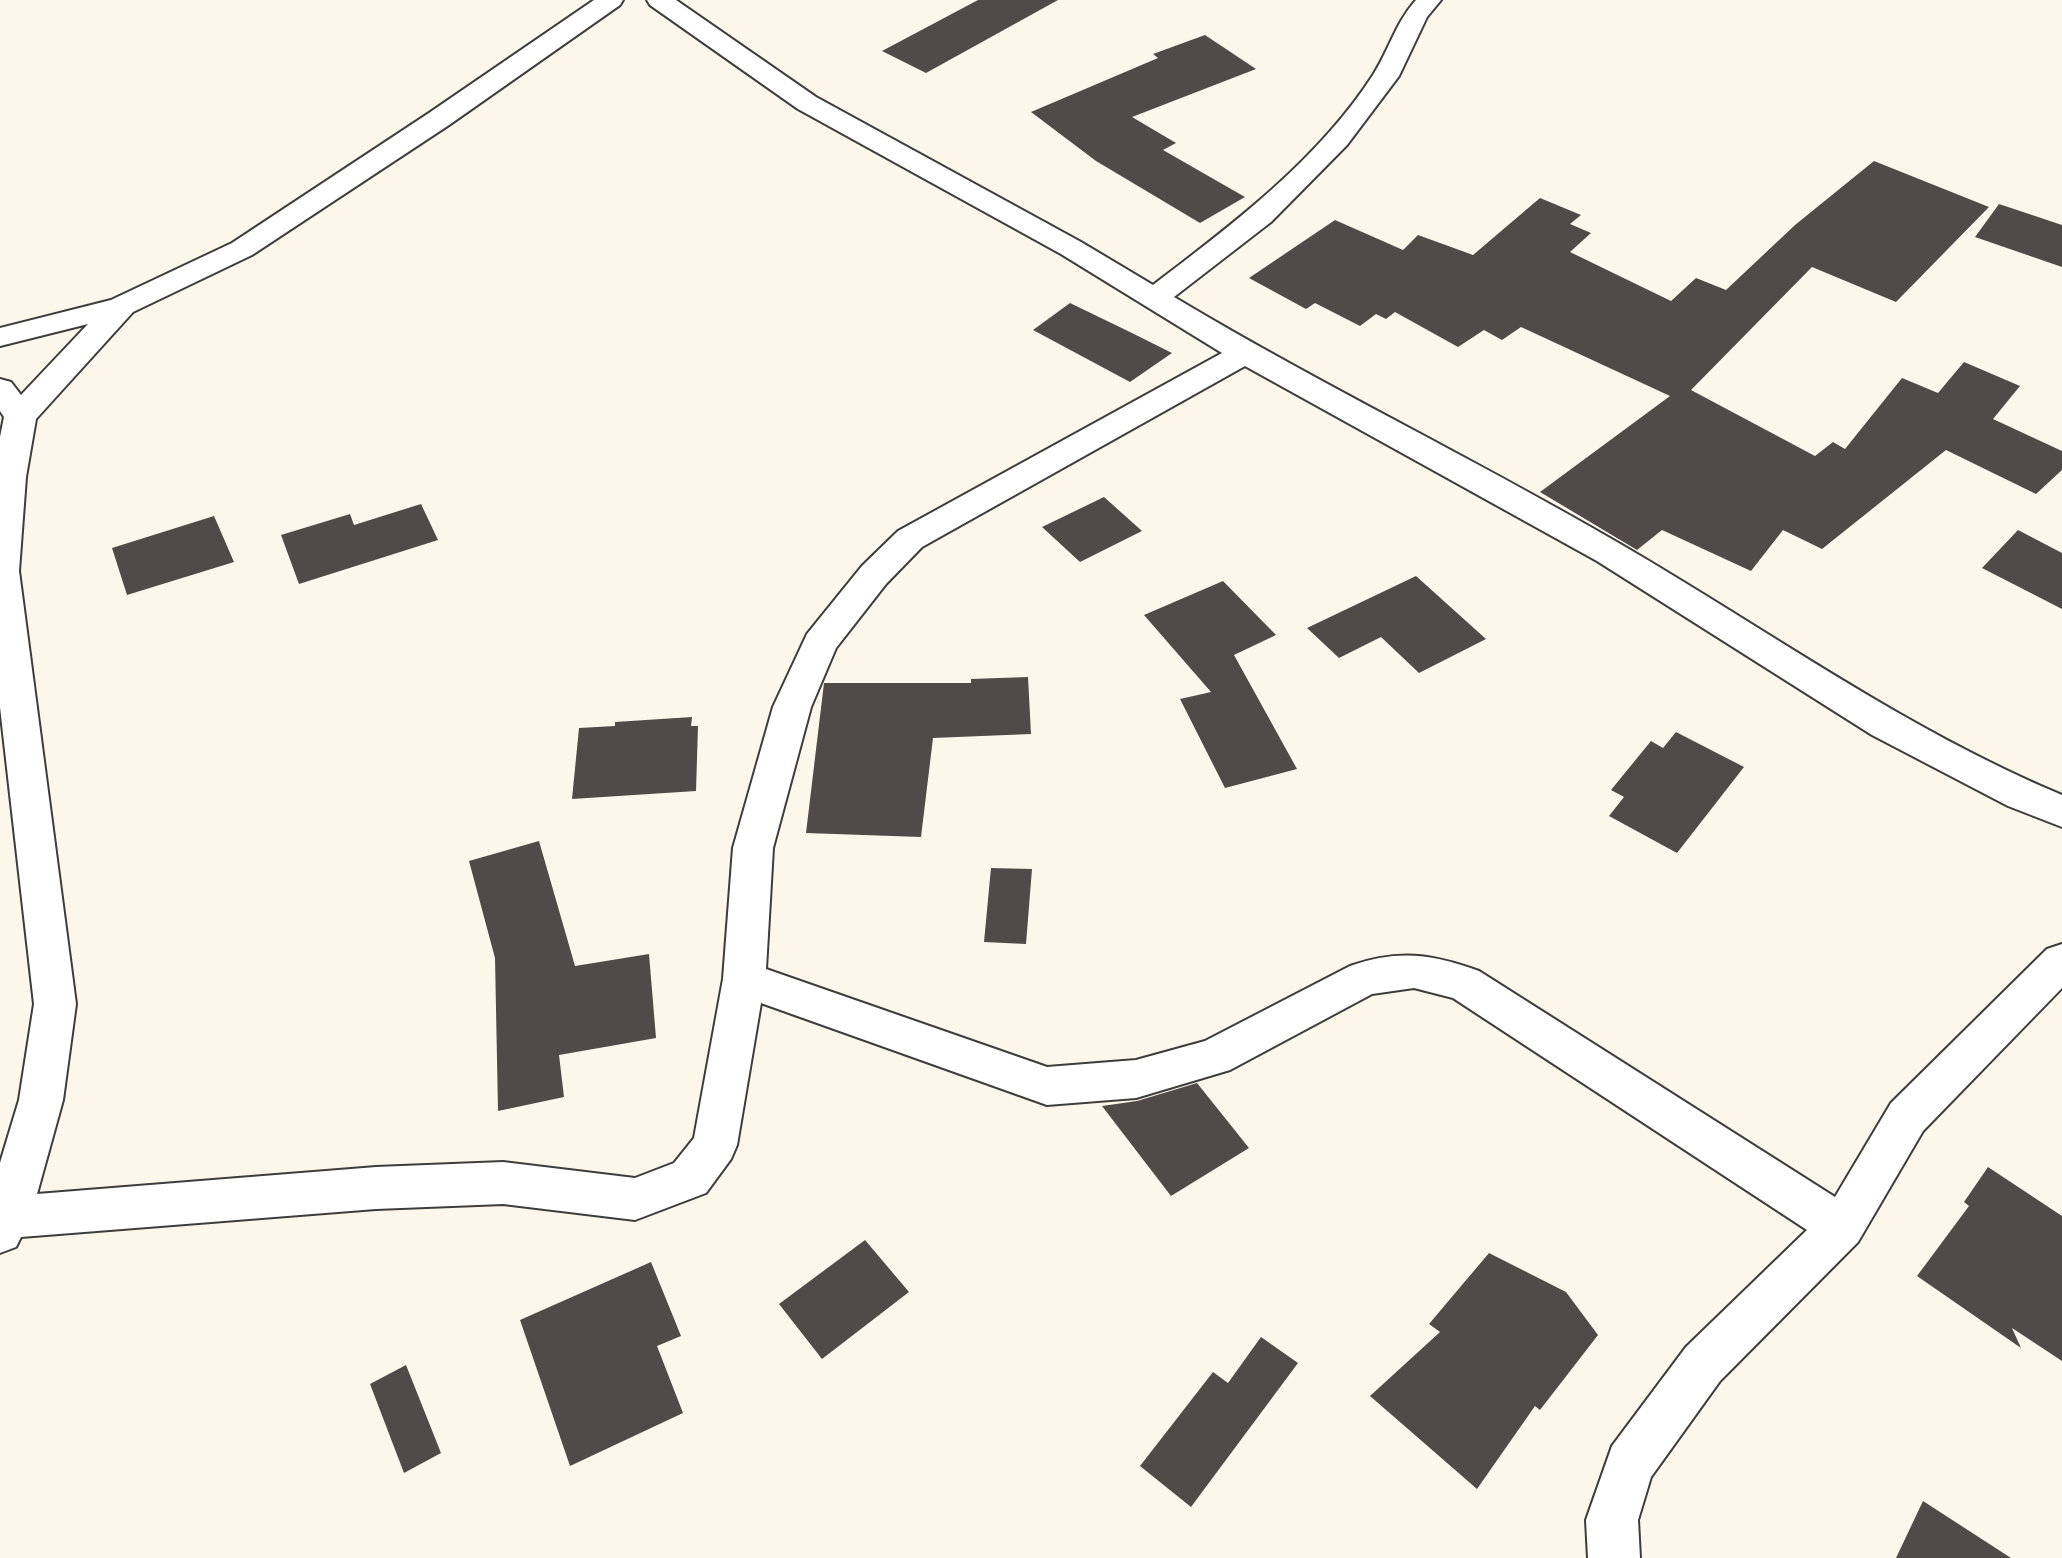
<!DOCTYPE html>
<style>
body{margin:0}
canvas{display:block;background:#fdf6ea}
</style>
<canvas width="2062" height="1558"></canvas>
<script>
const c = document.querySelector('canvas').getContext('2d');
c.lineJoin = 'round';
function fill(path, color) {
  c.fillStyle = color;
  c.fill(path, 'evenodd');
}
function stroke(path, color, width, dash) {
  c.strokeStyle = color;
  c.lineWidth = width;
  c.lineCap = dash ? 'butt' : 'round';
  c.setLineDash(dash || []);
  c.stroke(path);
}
const building = new Path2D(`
 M978,0H1058L926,73L882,51Z
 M1205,35L1256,69L1132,117L1176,143L1163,150L1245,197L1200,223L1096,161L1031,112L1158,58L1153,54Z
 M1874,161L1989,207L1896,302L1812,267L1691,390L1815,456L1833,442L1845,449L1902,378L1938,393L1964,362L2020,386L1993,419L2062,451V470L2036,494L1946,450L1822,549L1783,530L1751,571L1662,530L1637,550L1540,492L1670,396L1521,327L1502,340L1484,330L1458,347L1395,312L1386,319L1376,314L1360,326L1315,303L1306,309L1249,278L1335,220L1403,250L1418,235L1473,255L1540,198L1581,215L1570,224L1591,233L1570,252L1671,301L1696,278L1726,290L1795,225Z
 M1999,204L2062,225V267L1975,237Z
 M1070,303L1132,333L1172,353L1130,382L1033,330Z
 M1104,497L1142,531L1080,562L1042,527Z
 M421,504L438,540L299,584L281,535L350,514L354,525Z
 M214,516L234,562L127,595L112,548Z
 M2018,530L2062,553V609L1982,568Z
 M1416,576L1486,639L1419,673L1381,637L1339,658L1307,628Z
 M1223,581L1276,635L1234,655L1297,769L1225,788L1180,699L1211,692L1144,615Z
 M1028,677L1031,734L933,738L921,837L806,833L824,683H971V679Z
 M692,717L691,726H698L696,791L572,799L579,728L615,726V722Z
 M1676,732L1744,767L1677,853L1609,816L1624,797L1611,790L1651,741L1663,748Z
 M539,841L575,966L649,954L656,1038L559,1055L564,1097L498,1111L495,958L469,861Z
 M991,868L1032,869L1026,944L984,942Z
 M1197,1083L1249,1148L1171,1196L1102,1106L1137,1101Z
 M1988,1167L2062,1216V1361L2012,1328L2021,1348L1917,1276L1969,1206L1964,1202Z
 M865,1240L909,1292L822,1359L779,1304Z
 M1489,1253L1566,1292L1598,1335L1540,1410L1535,1406L1477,1489L1370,1396L1440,1332L1429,1324Z
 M651,1262L681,1336L657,1346L683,1413L570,1466L520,1320Z
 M1261,1337L1298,1363L1191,1507L1140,1466L1213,1372L1228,1383Z
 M406,1365L441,1453L404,1473L370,1384Z
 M1923,1501L2011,1558H1896Z`);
const minor = new Path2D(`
 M594,0H623L620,5L449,125L252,255L133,312L36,419L26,477L19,571L76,1004L63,1100L37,1194L376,1167L503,1162L635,1178L674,1163L694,1138L723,979L733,848L773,707L807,634L862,566L898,531L1222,353L1061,254L798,109L650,5L647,0H676L816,97L1081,242L1153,285C1233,224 1318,160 1373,75C1389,50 1396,22 1416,0H1441L1427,17L1399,76L1347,145L1271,222L1174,297C1321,385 1475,459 1622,545C1768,630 1906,730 2062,795V827L2008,806L1872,735L1597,561L1245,366L922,547L886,584L836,648L811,707L773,848L766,969L1047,1067L1136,1060L1205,1041L1350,966C1398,949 1432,954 1479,971L1835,1197L1891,1103L2047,949L2062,944V988L1923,1131L1858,1242L1720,1381L1651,1477L1638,1520L1640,1558H1588L1586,1520L1612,1446L1686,1347L1807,1230L1453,998L1414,988L1372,994L1230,1070L1136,1098L1047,1105L761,1003L737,1145L731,1159L706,1193L635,1220L503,1204L376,1209L21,1237L16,1247L0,1253V1163L19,1100L34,1004L0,707V437L4,417L0,411V379L11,382L21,395L88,324L0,346V328L111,300L232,243L429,113Z`);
fill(building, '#524a48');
stroke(minor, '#3d3d3d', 4);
fill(minor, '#fff');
</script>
